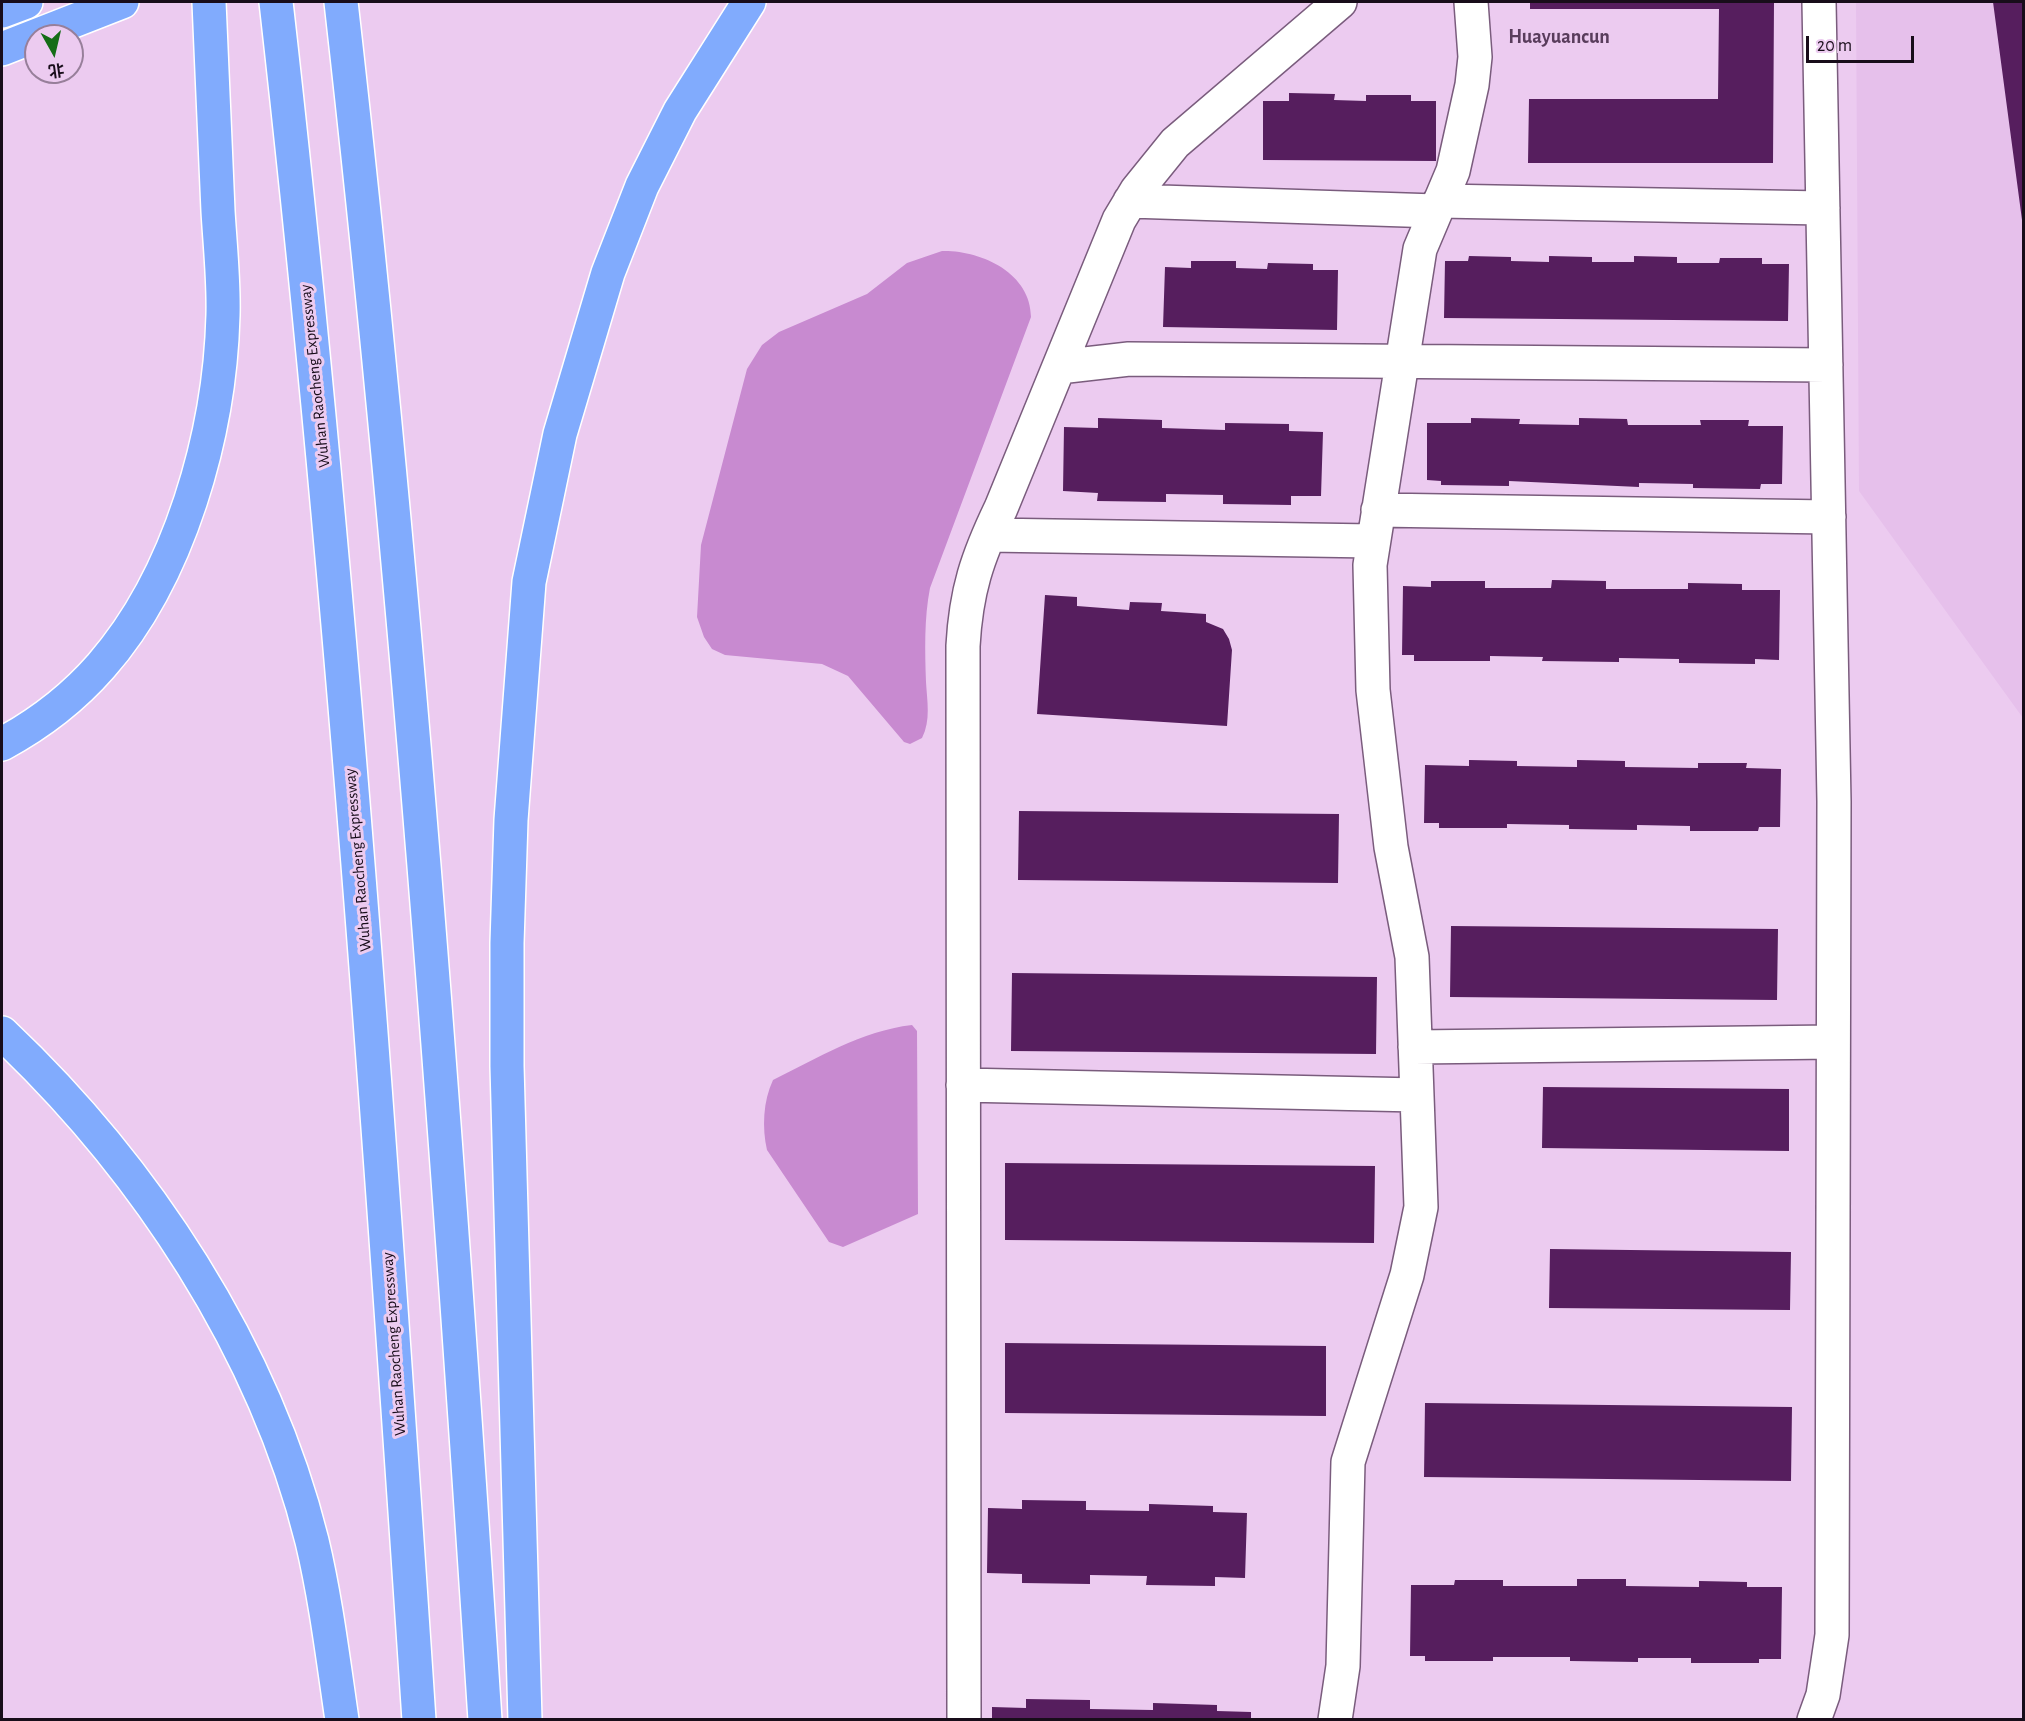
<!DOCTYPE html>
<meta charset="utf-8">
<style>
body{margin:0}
#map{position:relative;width:2025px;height:1721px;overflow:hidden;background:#eccbf0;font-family:"Alegreya Sans","Noto Sans SC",sans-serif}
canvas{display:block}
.frame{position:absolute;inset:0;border:3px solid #180d1a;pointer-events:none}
.north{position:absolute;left:24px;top:24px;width:60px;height:60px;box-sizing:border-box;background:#eccbf0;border:2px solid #977f9a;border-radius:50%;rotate:172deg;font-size:16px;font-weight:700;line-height:24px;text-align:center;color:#180d1a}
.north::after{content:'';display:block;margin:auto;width:21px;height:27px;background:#156d17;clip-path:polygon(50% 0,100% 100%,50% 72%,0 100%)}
.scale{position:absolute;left:1806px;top:36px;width:108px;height:27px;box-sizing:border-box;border:3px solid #180d1a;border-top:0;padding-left:8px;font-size:18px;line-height:21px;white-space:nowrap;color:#180d1a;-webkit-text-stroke:4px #eccbf0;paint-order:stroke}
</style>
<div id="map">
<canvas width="2025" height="1721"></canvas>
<div class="frame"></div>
<div class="north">北</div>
<div class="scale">20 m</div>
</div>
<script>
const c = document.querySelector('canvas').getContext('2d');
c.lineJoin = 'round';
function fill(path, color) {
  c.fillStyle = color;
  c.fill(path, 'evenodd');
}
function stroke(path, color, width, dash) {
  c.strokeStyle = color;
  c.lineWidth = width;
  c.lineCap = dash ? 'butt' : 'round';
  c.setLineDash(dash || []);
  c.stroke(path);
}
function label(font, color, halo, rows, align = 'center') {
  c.font = font + ' "Alegreya Sans",sans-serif';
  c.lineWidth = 6;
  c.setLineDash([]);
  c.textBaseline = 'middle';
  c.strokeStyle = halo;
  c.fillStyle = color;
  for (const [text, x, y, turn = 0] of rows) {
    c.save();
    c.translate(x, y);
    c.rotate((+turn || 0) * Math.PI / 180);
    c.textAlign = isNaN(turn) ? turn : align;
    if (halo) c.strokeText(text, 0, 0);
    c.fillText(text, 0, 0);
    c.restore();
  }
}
const built = new Path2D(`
 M1856,2H2023V718L1859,491Z`);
const water = new Path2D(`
 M942,251C981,250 1031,273 1031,317L930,588C924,618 925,652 926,682C927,701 931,720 922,738L910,744L904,742L848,676L822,664L725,655L712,649L704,637L697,617L701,545L747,369L762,345L779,332L867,294L907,263Z
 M912,1025L917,1031L918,1214L843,1247L829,1242L767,1150C762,1128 763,1101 773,1080C818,1058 861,1031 912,1025Z`);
const building = new Path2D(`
 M1530,2H1774L1773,163H1528L1529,99H1718L1719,9H1530Z
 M1993,2H2024V220H2022Z
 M1289,93L1335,94L1334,100L1366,101V95H1411V101H1436V161L1263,160V101H1289Z
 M1469,256L1511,257V261L1549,262V256L1592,257V262H1634V256L1677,257V263H1719L1720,258H1762V264H1789L1788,321L1444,318L1445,261H1468Z
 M1191,261H1236V268L1267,269L1268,263L1313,264V270H1338L1337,330L1163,327L1165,267L1191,268Z
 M1098,418L1162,420V428L1225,430V423L1289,424V431L1323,432L1321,496H1291V505L1223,504V495L1166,494V502L1097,501L1098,493L1063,491L1064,427L1098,428Z
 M1471,418L1520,419L1519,424L1579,425V418L1627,419L1628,425H1701L1700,420H1749L1748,426H1783L1782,484H1761L1760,489L1693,488V484L1639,483V487L1509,481V486L1441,485V481L1427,480V423H1471Z
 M1552,580L1606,581V589H1688V583L1742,584V590H1780L1779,660L1755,659V664L1679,663V659L1619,658V662L1542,661L1543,657L1490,656V661H1414V655H1402L1403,586L1431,587V581H1485V588H1551Z
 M1045,595L1077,597V606L1129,610L1130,602L1162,603L1161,611L1206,614V622L1223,629L1229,639L1232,650L1227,726L1037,714Z
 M1469,760L1517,761V766L1577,767V760L1625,761V767L1698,768V763H1747L1746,768L1781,769L1780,827H1759L1758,831H1690V826L1637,825V830L1569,829V825L1507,824V828H1439V823H1424L1425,765L1469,766Z
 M1019,811L1339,814L1338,883L1018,880Z
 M1451,926L1778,929L1777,1000L1450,997Z
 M1012,973L1377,977L1376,1054L1011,1051Z
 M1543,1087L1789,1089V1151L1542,1148Z
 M1005,1163L1375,1166L1374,1243L1005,1240Z
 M1550,1249L1791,1252L1790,1310L1549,1308Z
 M1005,1343L1326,1346V1416L1005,1413Z
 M1425,1403L1792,1407L1791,1481L1424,1477Z
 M1022,1500L1086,1501V1510L1149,1511V1504L1213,1506V1512L1247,1513L1245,1578L1215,1577V1586L1146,1585L1147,1576L1090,1575V1584L1022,1583V1574L987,1573L988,1508L1022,1509Z
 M1577,1579H1626V1586L1699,1587V1581L1747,1582V1587H1782L1781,1659H1759V1663H1691V1658H1638V1662L1570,1661V1657H1493V1661H1425V1656H1410L1411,1585H1454L1455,1580H1503V1586H1577Z
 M1026,1699L1090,1700V1709L1153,1710V1703L1217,1705V1711L1251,1712V1720H992V1707L1026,1708Z`);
const minor = new Path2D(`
 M1130,201L1436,211
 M1440,201L1823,208
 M1059,367L1129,359L1826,365
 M1378,510L1829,517
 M989,535L1373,541
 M1415,1047L1833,1042
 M963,1085L1417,1095
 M964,1720L963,646C966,591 977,558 1001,508L1119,220L1137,190L1175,143L1340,2
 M1335,1720L1343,1666L1348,1462L1407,1275L1421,1207L1412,957L1391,847L1373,690L1370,565L1420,249L1453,171L1472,85L1475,57L1471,2
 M1814,1720L1823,1695L1832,1635L1834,801L1819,2`);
const highway = new Path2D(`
 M276,2C341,573 381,1146 419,1720
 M341,2C406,573 448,1146 485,1720
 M2,11L26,2
 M2,49L122,2
 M2,744C39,724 73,698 101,666C180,576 220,433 223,315C224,281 220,245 218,211C215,141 212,71 209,2
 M2,1033C145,1168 264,1348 312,1541C326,1600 333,1659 342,1720
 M525,1720L507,1066V943L511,820L529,582L560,434L608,273L642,186L680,111L749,2`);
const streetNames = [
 ["Wuhan Raocheng Expressway",315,376,-96],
 ["Wuhan Raocheng Expressway",358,860,-95],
 ["Wuhan Raocheng Expressway",394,1344,-94]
];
const quarterNames = [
 ["Huayuancun",1559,37]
];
fill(built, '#e6c0eb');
fill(water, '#c88ad0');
fill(building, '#561e5e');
stroke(minor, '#7a5c7d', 36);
stroke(highway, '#fff', 36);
stroke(minor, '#fff', 33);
stroke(highway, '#81abfd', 33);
label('16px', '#180d1a', '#eccbf0', streetNames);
label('bold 20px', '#593d5c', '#eccbf0', quarterNames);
</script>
